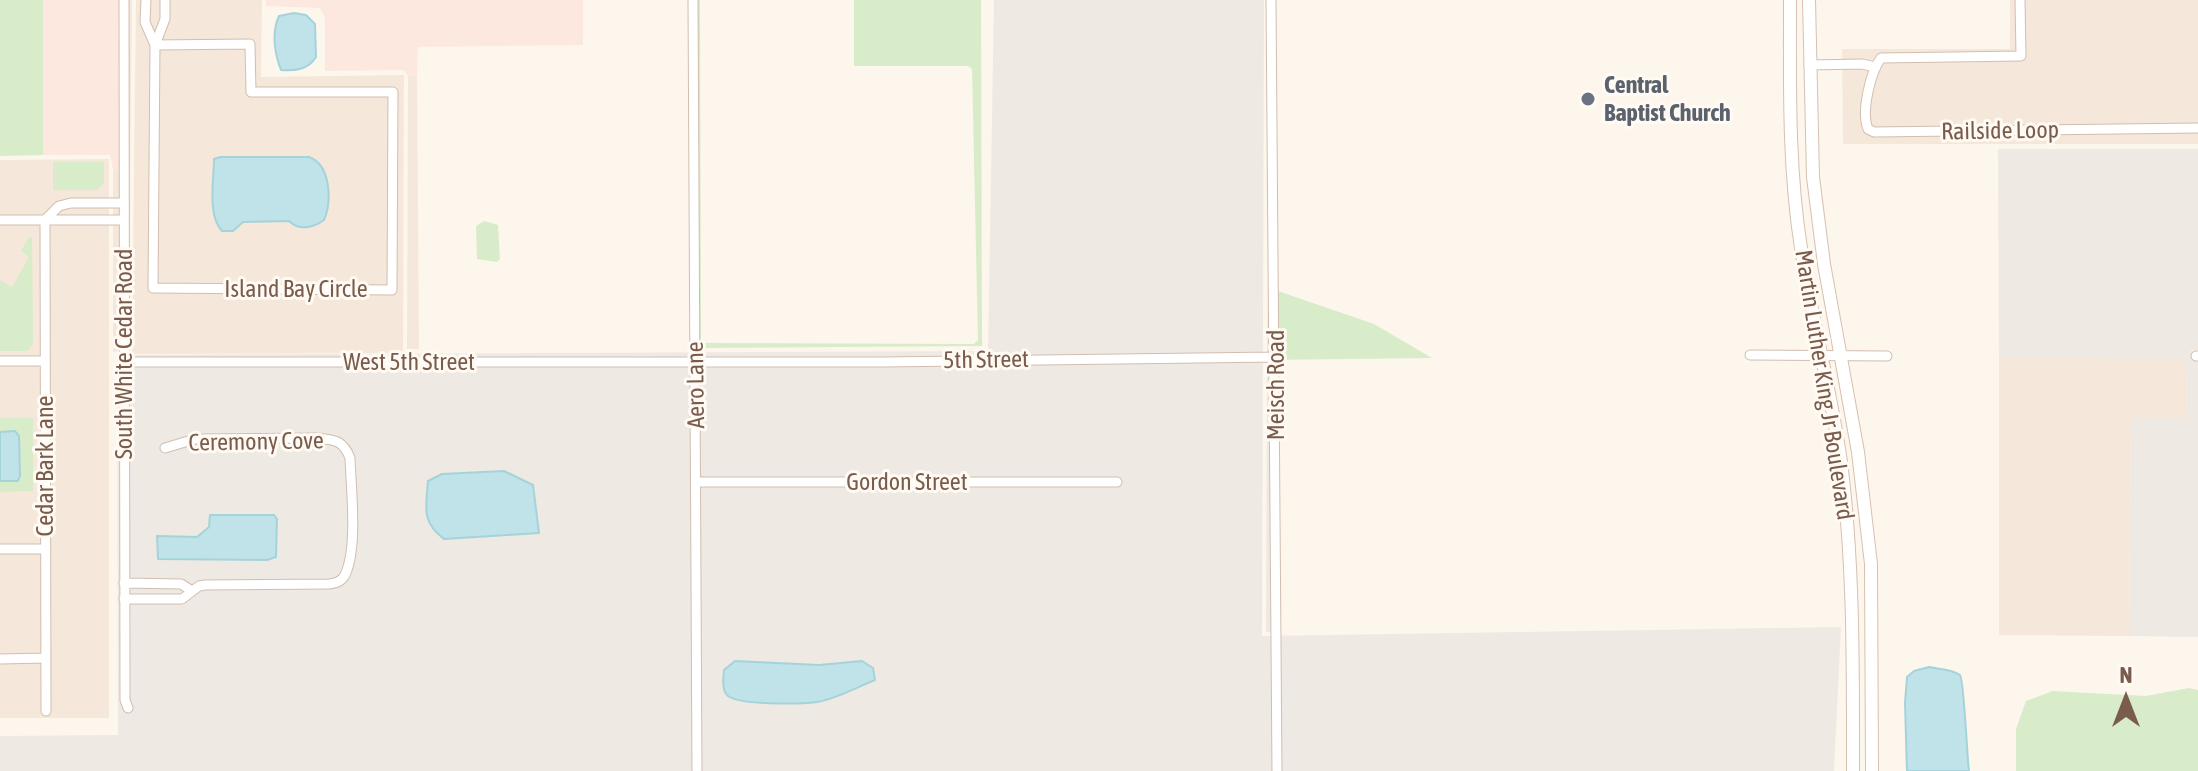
<!DOCTYPE html>
<style>
body{margin:0}
#map{position:relative;width:2198px;height:771px;overflow:hidden;background:#fdf6ec;font-family:"Asap Condensed",sans-serif}
canvas{display:block}
.north{position:absolute;left:2086px;top:659px;width:80px;height:80px;-webkit-text-stroke:6px #fffaf3;paint-order:stroke;rotate:0deg;font-size:22px;font-weight:700;line-height:32px;text-align:center;color:#7a5c4d}
.north::after{content:'';display:block;margin:auto;width:28px;height:36px;background:#7a5c4d;clip-path:polygon(50% 0,100% 100%,50% 72%,0 100%)}
</style>
<div id="map">
<canvas width="2198" height="771"></canvas>
<div class="north">N</div>
</div>
<script>
const c = document.querySelector('canvas').getContext('2d');
c.lineJoin = 'round';
function fill(path, color) {
  c.fillStyle = color;
  c.fill(path, 'evenodd');
}
function stroke(path, color, width, dash) {
  c.strokeStyle = color;
  c.lineWidth = width;
  c.lineCap = dash ? 'butt' : 'round';
  c.setLineDash(dash || []);
  c.stroke(path);
}
function label(font, color, halo, rows, align = 'center') {
  c.font = font + ' "Asap Condensed",sans-serif';
  c.lineWidth = 6;
  c.setLineDash([]);
  c.textBaseline = 'middle';
  c.strokeStyle = halo;
  c.fillStyle = color;
  for (const [text, x, y, turn = 0] of rows) {
    c.save();
    c.translate(x, y);
    c.rotate((+turn || 0) * Math.PI / 180);
    c.textAlign = isNaN(turn) ? turn : align;
    if (halo) c.strokeText(text, 0, 0);
    c.fillText(text, 0, 0);
    c.restore();
  }
}
const residential = new Path2D(`
 M124,0H132L128,350L113,352V169H125Z
 M136,0H262L261,77L404,75L403,353L132,354Z
 M2010,0H2198V144H1843L1842,49H2010Z
 M408,76H417L419,349H407Z
 M109,159V718H0V160Z
 M1999,357L2186,358L2187,417H2131L2129,636L1999,635Z`);
const commercial = new Path2D(`
 M43,0H124L125,169H113L110,155H43Z
 M266,0H583V45L418,47L417,76H408L404,70L325,71V18L320,8L266,6Z`);
const industrial = new Path2D(`
 M994,0H1264L1262,636L1841,627L1834,771H0V736L118,735L117,355L988,351Z
 M1998,149H2198V350L2191,351L2192,361H2198V637L2129,636L2131,417H2187L2186,359L1999,357Z
 M1267,360H1276L1277,631L1266,632Z`);
const green = new Path2D(`
 M0,0H43V155L0,156Z
 M694,0H700L701,343L974,344L978,340L972,69L968,66H854V0H981L982,346L698,348Z
 M53,162H104V183L97,190H53Z
 M484,221L498,225L500,259L497,262L477,259L476,226Z
 M29,237H32L33,344L27,351H0V280L12,287L29,257L21,251Z
 M1268,290H1275L1374,324L1432,358L1267,360Z
 M0,418H33V491L0,492Z
 M2189,688L2198,690V771H2016V729L2026,701L2053,691L2146,696Z`);
const water = new Path2D(`
 M294,13L306,15L315,24L316,57C308,70 295,71 281,70C275,55 271,33 279,16Z
 M220,157H309C331,165 332,201 324,220C313,228 299,231 289,221L243,222L233,231H222C207,215 214,180 214,159Z
 M15,431L19,436L20,476L18,481H0V432Z
 M504,471L533,485L539,533L444,539C421,522 426,507 428,481L442,474Z
 M210,515H274L277,519L276,557L267,560L158,559L157,536L197,537L209,527Z
 M735,661L819,665L862,661L873,668L875,680C857,687 836,699 817,702C802,704 734,706 726,694C722,688 723,678 724,670Z
 M1929,667C1938,669 1952,669 1960,675C1964,679 1967,757 1969,771H1907L1905,703L1907,677L1914,671Z`);
const minor = new Path2D(`
 M124,0L125,700L128,708
 M146,0L145,22L155,45L153,288L392,290L393,92H251L250,44L155,45
 M693,0L697,771
 M1271,0L1277,771
 M2020,0L2021,56L1881,58C1870,73 1861,112 1868,129L1874,132L2198,128
 M155,45L165,19V0
 M1809,65L1862,64L1875,67
 M0,220H124
 M45,220L46,711
 M45,220L59,206L71,203H124
 M1750,355L1887,356
 M2196,356H2198
 M0,361H45
 M123,362H884L1276,357
 M696,482H1117
 M0,549H46
 M124,583L181,584L192,591
 M124,599H182L199,586L205,585L329,584C336,583 341,582 345,575C358,547 351,489 350,458C343,440 335,440 317,438L195,439L165,448
 M0,659L46,658`);
const secondary = new Path2D(`
 M1790,0C1790,83 1788,166 1801,248C1812,320 1831,391 1841,462C1854,565 1853,668 1853,771
 M1809,0L1813,177L1824,264L1858,452L1871,564L1872,771`);
const markers = [
 [1588,99,8,"#6b7280"]
];
const worshipNames = [
 ["Central",1604,85],
 ["Baptist Church",1604,113]
];
const streetNames = [
 ["Railside Loop",2000,131,-1],
 ["Island Bay Circle",296,289],
 ["South White Cedar Road",124,354,-90],
 ["5th Street",986,360,-1],
 ["West 5th Street",409,362],
 ["Aero Lane",696,385,-91],
 ["Meisch Road",1276,385,-90],
 ["Martin Luther King Jr Boulevard",1824,385,81],
 ["Ceremony Cove",256,442,-1],
 ["Cedar Bark Lane",45,466,-90],
 ["Gordon Street",907,482]
];
fill(residential, '#f5e8da');
fill(commercial, '#fde8e0');
fill(industrial, '#efe9e4');
fill(green, '#d8ecc9');
fill(water, '#bfe3e8');
stroke(water, '#a5d3da', 2);
stroke(minor, '#d1beb0', 11);
stroke(secondary, '#d6c0b0', 14);
stroke(minor, '#fff', 9);
stroke(secondary, '#fff', 12);
for (const [x, y, r, color] of markers) {
  const dot = new Path2D();
  dot.arc(x, y, r, 0, 2 * Math.PI);
  c.fillStyle = color;
  c.fill(dot);
  stroke(dot, '#fffaf3', 3);
}
label('bold 24px', '#5b616d', '#fffaf3', worshipNames, 'left');
label('24px', '#7a5c4d', '#fffaf3', streetNames);
</script>
